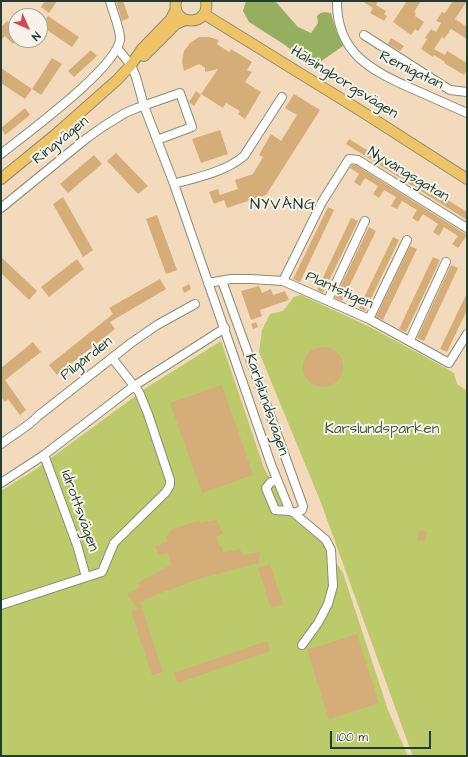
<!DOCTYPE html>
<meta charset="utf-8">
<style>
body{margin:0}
#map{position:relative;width:468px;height:757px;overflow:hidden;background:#f4dabd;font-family:"Architects Daughter",sans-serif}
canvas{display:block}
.frame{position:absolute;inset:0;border:2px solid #1f3d34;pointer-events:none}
.north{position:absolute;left:8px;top:8px;width:40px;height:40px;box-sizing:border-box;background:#f7f3e8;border:1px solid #a1aaa0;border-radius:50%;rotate:135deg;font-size:11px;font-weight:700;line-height:16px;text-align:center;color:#1f3d34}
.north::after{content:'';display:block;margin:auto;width:14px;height:18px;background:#d1495b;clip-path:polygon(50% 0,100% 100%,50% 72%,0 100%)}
.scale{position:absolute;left:330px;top:731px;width:101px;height:18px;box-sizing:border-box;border:2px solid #1f3d34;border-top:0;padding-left:5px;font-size:12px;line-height:14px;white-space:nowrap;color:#1f3d34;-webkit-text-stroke:3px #f7f3e8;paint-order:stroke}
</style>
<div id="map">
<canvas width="468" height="757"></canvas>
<div class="frame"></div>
<div class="north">N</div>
<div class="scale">100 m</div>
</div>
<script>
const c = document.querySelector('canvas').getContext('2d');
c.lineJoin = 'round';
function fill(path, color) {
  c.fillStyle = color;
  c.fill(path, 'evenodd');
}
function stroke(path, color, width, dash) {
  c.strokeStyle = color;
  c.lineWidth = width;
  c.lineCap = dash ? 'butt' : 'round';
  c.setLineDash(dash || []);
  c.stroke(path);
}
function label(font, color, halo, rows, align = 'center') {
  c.font = font + ' "Architects Daughter",sans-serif';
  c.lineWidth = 4;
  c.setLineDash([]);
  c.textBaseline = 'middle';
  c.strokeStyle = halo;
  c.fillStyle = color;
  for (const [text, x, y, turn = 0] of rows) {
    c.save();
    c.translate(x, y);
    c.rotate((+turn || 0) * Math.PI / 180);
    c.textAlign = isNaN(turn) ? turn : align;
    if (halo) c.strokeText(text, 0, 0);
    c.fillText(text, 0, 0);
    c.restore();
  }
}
const green = new Path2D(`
 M301,295L370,327L442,366L454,373L457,384L467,391V756H415L412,754L321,503L259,352L262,330L270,314L283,311L294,297Z
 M221,341L264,468L292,518L325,545L343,573L388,710L408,756H1V491L36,469L149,386Z`);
const forest = new Path2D(`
 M246,1H275L298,27L311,33L318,23L317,16C321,11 325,12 331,13L336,31L343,46L320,62L309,59L299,53L296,54L285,45L249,22L243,11Z`);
const building = new Path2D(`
 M45,1H57L49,13L41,7Z
 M116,1H123L129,18L122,21Z
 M362,1H378L376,5L386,11L384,14L387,16L384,21L370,13L373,8Z
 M407,1H421L414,12L416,13L415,16L424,22L418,31L415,29L411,35L393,22Z
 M453,1H467L455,19L467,27V39L451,29L444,39L442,37L434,49L445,55L447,51L467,63V70L464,75L444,63L445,62L434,55L433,57L421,49L427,39L425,38L431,29L436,32L441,23L436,21L442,12L445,13Z
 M48,16L79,37L72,47L41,26Z
 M7,21L16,30V40L13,44L5,36L1,40V27Z
 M199,37H209L219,40L217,44L229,52L231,49L252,62L247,70L252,72L245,82L261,92L245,119L238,114L240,111L226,103L223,108L201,94L218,69L205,72V68L199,64L184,71L182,61L184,51L190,43Z
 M391,38L404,46L400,51L388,44Z
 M91,50L97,56L74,77L68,71Z
 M52,58L62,64L41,95L32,89Z
 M1,68L32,89L25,99L1,83Z
 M196,91L201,95L194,106L189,102Z
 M294,94L320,110L266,195L227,208L224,200L214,204L209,192L218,189L220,195L238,189L235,180L253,174L263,157L259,155L271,134L281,141L297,115L285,108Z
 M25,108L30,115L5,135L1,128Z
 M220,130L228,154L201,163L192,139Z
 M349,139L467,212V220L346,144Z
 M116,153L148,186L138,194L107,161Z
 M94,155L102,164L68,193L60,184Z
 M352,165H356L467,235L458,248L452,244L458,236L444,227L439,236L433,232L438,224L423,214L418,222L412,218L417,210L402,201L397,209L391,206L396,197L384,190L379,198L373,194L378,186L365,178L360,186L354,182L359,174L350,168Z
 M63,197L93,250L83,257L53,204Z
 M328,207L334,210L300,282L293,279Z
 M157,215L177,270L166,274L146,219Z
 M351,218L358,221L323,293L317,290Z
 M369,227L376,231L342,301L335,298Z
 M393,237L399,240L365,311L359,308Z
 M410,246L417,249L383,320L376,317Z
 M1,257L37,291L29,300L1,273Z
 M433,257L440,260L406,332L399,329Z
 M77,259L84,269L49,297L41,287Z
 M451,265L458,268L424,341L417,338Z
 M160,279L166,289L110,322L115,329L57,375L49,365L113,314L109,308Z
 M189,284L191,289L184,293L182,288Z
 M259,286L262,293L271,289L273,295L285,291L289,300L260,310L262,316L251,320L241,291Z
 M467,293V310L447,352L440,349Z
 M256,322L258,327L253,329L251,324Z
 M33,342L41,352L5,380L26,410L20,415L8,399L5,402L1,397V368Z
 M303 367a20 20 0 1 1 40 0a20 20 0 1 1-40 0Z
 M222,385L253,475L202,493L170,403Z
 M217,520L223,534L216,537L220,547L222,546L223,553L240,549L242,555L260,552L259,563L198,579L153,596L140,602L163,672L152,675L131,611L138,609L127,594L140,587L139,582L171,565L168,553L159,555L155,546L167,542L166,537L172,529L199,521L200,523Z
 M419,530L427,532L425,541L417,540Z
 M270,564L283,604L271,608L258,568Z
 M357,634L379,703L329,719L307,650Z
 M267,641L270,651L178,683L174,673Z`);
const minor = new Path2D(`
 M337,1C336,53 372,71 413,89C431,97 449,105 467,113
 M364,35L450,90L467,92
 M117,48L131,65L136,77L144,106L174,184L272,467L290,511L294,513L302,510L303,506L222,281
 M1,154C27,133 115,69 120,40C121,30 112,10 110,1
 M174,184C198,177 225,172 244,156L282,97
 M1,208L87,138L104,126L125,113L137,108L180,93L192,127L157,140
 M283,281L322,202L349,159L358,160L467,228
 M208,283L231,279H251L283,281L369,319L449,363L467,334
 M328,300L365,221
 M369,319L407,240
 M410,340L446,262
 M1,444C14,434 28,427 38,416L131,343L157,325L195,304
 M44,455L77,545L86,577
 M277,480L271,482L266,488L275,510L290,511
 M1,483L44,455L134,386L225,328
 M294,513L326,540L331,550L333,586L328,604L318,623L302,645
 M1,605L102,572L114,543L166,492L170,485V480L148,414L139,392L112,358`);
const major = new Path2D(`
 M176,1C171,27 211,27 206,1
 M204,14L361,111L467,179
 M144,56L176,24L185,20
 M1,179L56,134L117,80L131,65L142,49L171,19L176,9`);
const streetNames = [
 ["Remigatan",411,71,26],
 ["Hälsingborgsvägen",344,83,32],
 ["Ringvägen",61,141,-39],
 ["Nyvångsgatan",408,175,31],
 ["Plantstigen",339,291,24],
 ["Pilgården",87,359,-38],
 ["Karlslundsvägen",266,405,71],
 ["Idrottsvägen",79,511,70]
];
const parkNames = [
 ["Karslundsparken",382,430]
];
const neighbourhoodNames = [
 ["NYVÅNG",283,206]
];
fill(green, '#bcca6c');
fill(forest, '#95ae60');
fill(building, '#d5ad79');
stroke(minor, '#8a8c78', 10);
stroke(major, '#8a8c78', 12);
stroke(minor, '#fff', 8);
stroke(major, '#efc469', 10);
label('15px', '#1f3d34', '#f7f3e8', streetNames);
label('15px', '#3e593f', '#f7f3e8', parkNames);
c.letterSpacing = '1px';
label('16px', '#1f3d34', '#f7f3e8', neighbourhoodNames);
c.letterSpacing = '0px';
</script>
